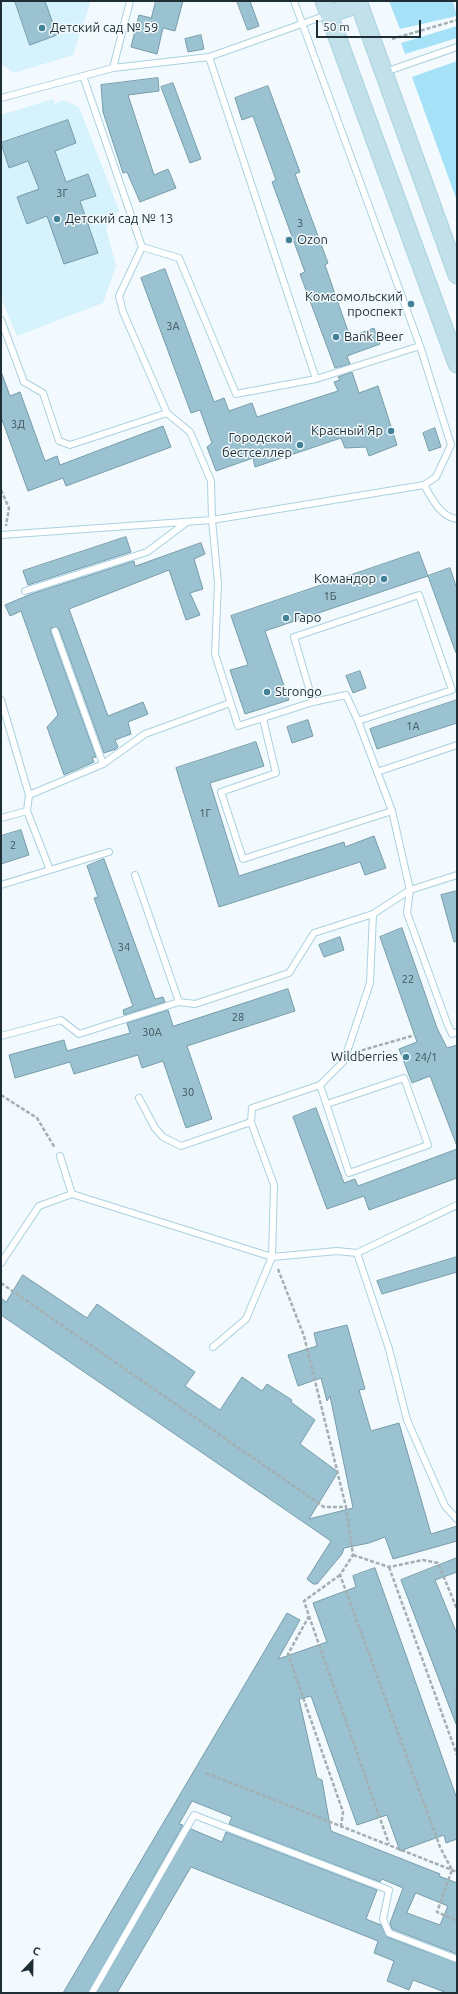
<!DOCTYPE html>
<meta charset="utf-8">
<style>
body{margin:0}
#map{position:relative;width:458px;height:1994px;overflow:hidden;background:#f2fafd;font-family:Ubuntu,sans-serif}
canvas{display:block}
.frame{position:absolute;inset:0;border:2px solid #1e2e34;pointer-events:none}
.north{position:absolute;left:12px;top:1942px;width:40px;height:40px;-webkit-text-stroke:3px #f2fafd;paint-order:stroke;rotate:22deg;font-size:11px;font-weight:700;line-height:16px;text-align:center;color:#1e2e34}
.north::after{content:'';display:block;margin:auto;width:14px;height:18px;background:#1e2e34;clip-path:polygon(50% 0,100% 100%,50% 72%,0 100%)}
.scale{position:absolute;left:316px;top:20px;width:105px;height:18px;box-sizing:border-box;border:2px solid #1e2e34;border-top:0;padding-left:5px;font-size:12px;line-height:14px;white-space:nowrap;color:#1e2e34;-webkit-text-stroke:3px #f2fafd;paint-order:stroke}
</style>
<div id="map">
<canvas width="458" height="1994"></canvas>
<div class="frame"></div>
<div class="north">С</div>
<div class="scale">50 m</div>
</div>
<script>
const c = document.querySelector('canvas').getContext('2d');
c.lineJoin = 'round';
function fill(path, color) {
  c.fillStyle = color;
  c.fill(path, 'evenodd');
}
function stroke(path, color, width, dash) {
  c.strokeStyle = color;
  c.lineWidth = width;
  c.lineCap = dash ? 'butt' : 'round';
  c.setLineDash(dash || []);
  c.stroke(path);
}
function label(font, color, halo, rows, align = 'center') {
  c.font = font + ' Ubuntu,sans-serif';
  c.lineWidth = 3;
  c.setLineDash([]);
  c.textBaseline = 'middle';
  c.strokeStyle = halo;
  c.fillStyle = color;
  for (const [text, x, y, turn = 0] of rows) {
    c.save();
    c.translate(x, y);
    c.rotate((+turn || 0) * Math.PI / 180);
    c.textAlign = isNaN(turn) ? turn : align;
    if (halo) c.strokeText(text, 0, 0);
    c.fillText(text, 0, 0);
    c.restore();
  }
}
const built = new Path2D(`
 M1,1H91L73,55L14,73L1,64Z
 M53,99L55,104L63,100L79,107L119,210L106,228L116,266L103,303L17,336L1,298V115Z`);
const green = new Path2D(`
 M389,1H453L457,16L400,29Z
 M457,26V38L405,54L401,43Z
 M457,61V201L412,77Z`);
const building = new Path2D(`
 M15,1H45L57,35L30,45Z
 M156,1H183L175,31L163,28L157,54L131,47L139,15L151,18Z
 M237,1H250L259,26L248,30Z
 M201,35L204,49L188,52L185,39Z
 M158,78L159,91L128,95L154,175L168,169L176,188L140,202L127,172L123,173L103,112L101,85Z
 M173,83L201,159L190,163L161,87Z
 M268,86L300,172L295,174L328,263L325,265L350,337L374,328L380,344L347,356L350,364L335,368L300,274L305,272L272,182L276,180L253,116L242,120L235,98Z
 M68,120L76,143L55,151L66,182L88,174L96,196L80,201L98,253L64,264L47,216L27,224L17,197L39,189L28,161L9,168L1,143Z
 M165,269L214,402L224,398L229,411L252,403L257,417L338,391L334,382L340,380L338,377L352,372L359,393L378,386L397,445L369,456L366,447L345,448L341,438L255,467L253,458L216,471L207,447L212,443L200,410L191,413L141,278Z
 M2,374L10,396L20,392L45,461L57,456L60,465L163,426L171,447L66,486L63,478L28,491L1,417Z
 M435,428L441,447L429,451L423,433Z
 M126,537L131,552L28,585L23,571Z
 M201,543L205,554L194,559L203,589L190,593L200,615L186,620L169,570L69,609L108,716L143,702L148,714L128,722L131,734L115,740L118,747L116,749L104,753L59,629L55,627L51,628V633L96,757L92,758L94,762L64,775L47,727L58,715L21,611L10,616L5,605L31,594L134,561L135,566Z
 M419,552L428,576L265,631L289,700L245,714L230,670L248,665L231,616Z
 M450,568L457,589V652L456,653L428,576Z
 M360,671L366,688L353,693L346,676Z
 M457,700V723L377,749L370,729Z
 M308,720L313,736L292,743L287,727Z
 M256,742L264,766L210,783L239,876L344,842L345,847L374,836L386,868L365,875L360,862L219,907L176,768Z
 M21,830L29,855L1,864V836Z
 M104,859L155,999L163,997L165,1002L124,1015L123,1010L133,1006L94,898L98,897L87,866Z
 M457,891V941L454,942L441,895Z
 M402,928L437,1028L447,1048L457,1045V1146L430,1076L412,1083L399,1049L417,1042L380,937Z
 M340,937L344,950L324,957L319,945Z
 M288,989L295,1011L187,1046L212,1119L186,1128L163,1061L142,1068L138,1055L74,1074L70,1062L15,1078L9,1055L64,1040L67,1051L130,1033L127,1023L168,1010L173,1026Z
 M316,1108L344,1183L355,1179L358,1186L457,1149V1178L369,1210L364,1196L327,1209L293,1117Z
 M457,1257V1272L382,1294L377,1281Z
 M23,1275L87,1318L97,1304L195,1372L185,1386L220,1410L242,1377L262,1391L267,1384L292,1400L291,1402L315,1420L300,1444L338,1472L309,1519L353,1508L330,1396L327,1401L321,1378L298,1386L288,1355L317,1346L314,1333L347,1325L365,1389L359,1390L371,1431L399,1423L431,1534L457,1526V1541L393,1559L385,1537L369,1543L344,1548L342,1554L317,1584H313L307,1579L331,1541L1,1315V1298L6,1302Z
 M457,1558V1572L435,1580L457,1634L456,1724L401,1580Z
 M375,1568L457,1799V1839L446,1843L444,1835L400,1851L387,1815L357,1825L311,1696L299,1699L317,1778L322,1780L331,1831L440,1874L439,1876L457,1883V1954L392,1929L390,1923L403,1888L382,1879L380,1882L229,1824L232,1817L192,1801L179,1824L183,1825L88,1993H63L287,1613L300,1620L278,1659L327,1642L313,1603L356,1587L353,1576ZM416,1893L448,1906L440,1925L407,1913Z
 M191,1829L222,1842L226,1832L377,1890L366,1919L381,1925L387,1937L457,1963V1993H447L413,1980L409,1990L387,1981L394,1961L374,1953L378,1941L191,1867L117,1993H97Z`);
const path = new Path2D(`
 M392,39L457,20
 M1,490L9,508L6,526
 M356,1052L415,1035
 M1,1095L37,1118L55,1148
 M278,1269L304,1336L346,1507
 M1,1283L324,1507H346L353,1555L340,1575L440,1847L452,1870L437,1912L457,1921
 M353,1555L389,1567L423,1560L438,1563L457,1609
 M389,1567L457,1755
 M340,1575L304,1601L309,1616L288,1654L343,1812L341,1826
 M309,1616L389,1844
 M206,1773L457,1872`);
const lane = new Path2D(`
 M294,1L420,346L451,445L436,477L424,485
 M113,68L130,1
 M385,72L457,47
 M83,76L142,247L119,296L123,312L167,413L190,432L211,481L212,520L218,583L215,654L238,726L313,702L346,695L358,721L392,811L410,890L407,913L447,1023L452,1034L457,1032
 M1,98L113,68L209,57L327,15
 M142,247L179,258L236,394L316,379L209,57
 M1,320L24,382L43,393L59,441L70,445L167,413
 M316,379L420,346
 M1,535L212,520L424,485C432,498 440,517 457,519
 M25,591L147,552L187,522
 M55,631L103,764
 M1,700L29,795L27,811L50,870
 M313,702L294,637L419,595L452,690L358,721
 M263,719L276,773L221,792L243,859L392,811
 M377,772L457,745
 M29,795L103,764L145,734L230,703
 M1,818L27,811
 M135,875L179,1002
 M1,885L109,852
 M1,1036L61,1020L79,1034L179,1002L195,1004L289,973L314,933L373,914
 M320,1085L349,1173L428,1145L404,1078L327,1104
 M139,1098L155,1128L163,1137L181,1146L251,1122
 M60,1156L72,1194L272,1257L337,1251L357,1253L457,1205
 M357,1253L389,1349L407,1420L445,1506L457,1519
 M1,1263L39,1206L72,1194
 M213,1347L246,1319L272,1257L274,1185L251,1122L252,1108L320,1085L344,1061L370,983L373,914L410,890L457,875
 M92,1993L194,1815L389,1890L383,1919L389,1933L457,1959`);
const secondary = new Path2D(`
 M324,1L457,364
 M358,1L457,275
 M329,14L359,4`);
const markers = [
 [42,28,4,"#438197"],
 [57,219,4,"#438197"],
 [289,240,4,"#438197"],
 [411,304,4,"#438197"],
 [336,337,4,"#438197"],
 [391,431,4,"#438197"],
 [300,445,4,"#438197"],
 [384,579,4,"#438197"],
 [286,618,4,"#438197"],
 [267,692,4,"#438197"],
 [406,1057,4,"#438197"]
];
const numberNames = [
 ["3Г",62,193],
 ["3",300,223],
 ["3А",173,326],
 ["3Д",18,424],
 ["1Б",330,596],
 ["1А",413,726],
 ["1Г",205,813],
 ["2",13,845],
 ["34",124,947],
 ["22",408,979],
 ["28",238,1017],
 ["30А",152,1032],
 ["24/1",426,1057],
 ["30",188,1092]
];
const poiNames = [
 ["Детский сад № 59",50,28],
 ["Детский сад № 13",65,219],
 ["Ozon",297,240],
 ["Комсомольский",403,297,"right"],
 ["проспект",403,312,"right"],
 ["Bank Beer",344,337],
 ["Красный Яр",383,431,"right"],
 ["Городской",292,438,"right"],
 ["бестселлер",292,453,"right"],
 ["Командор",376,579,"right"],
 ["Гаро",294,618],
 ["Strongo",275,692],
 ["Wildberries",398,1057,"right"]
];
fill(built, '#d5f2fd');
fill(green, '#a5e2f8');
fill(building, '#9bc2d0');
stroke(building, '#769caa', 1);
stroke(lane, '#aad1e0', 8);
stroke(secondary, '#aad1e0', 19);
stroke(path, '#a4afb3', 2.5, [4, 2]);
stroke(lane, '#fff', 6);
stroke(secondary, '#c1e0ea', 17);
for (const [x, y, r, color] of markers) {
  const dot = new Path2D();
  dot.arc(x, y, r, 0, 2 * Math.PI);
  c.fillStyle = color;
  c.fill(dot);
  stroke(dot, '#f2fafd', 1.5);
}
label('11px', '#3d535b', null, numberNames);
label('13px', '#1e2e34', '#f2fafd', poiNames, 'left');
</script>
